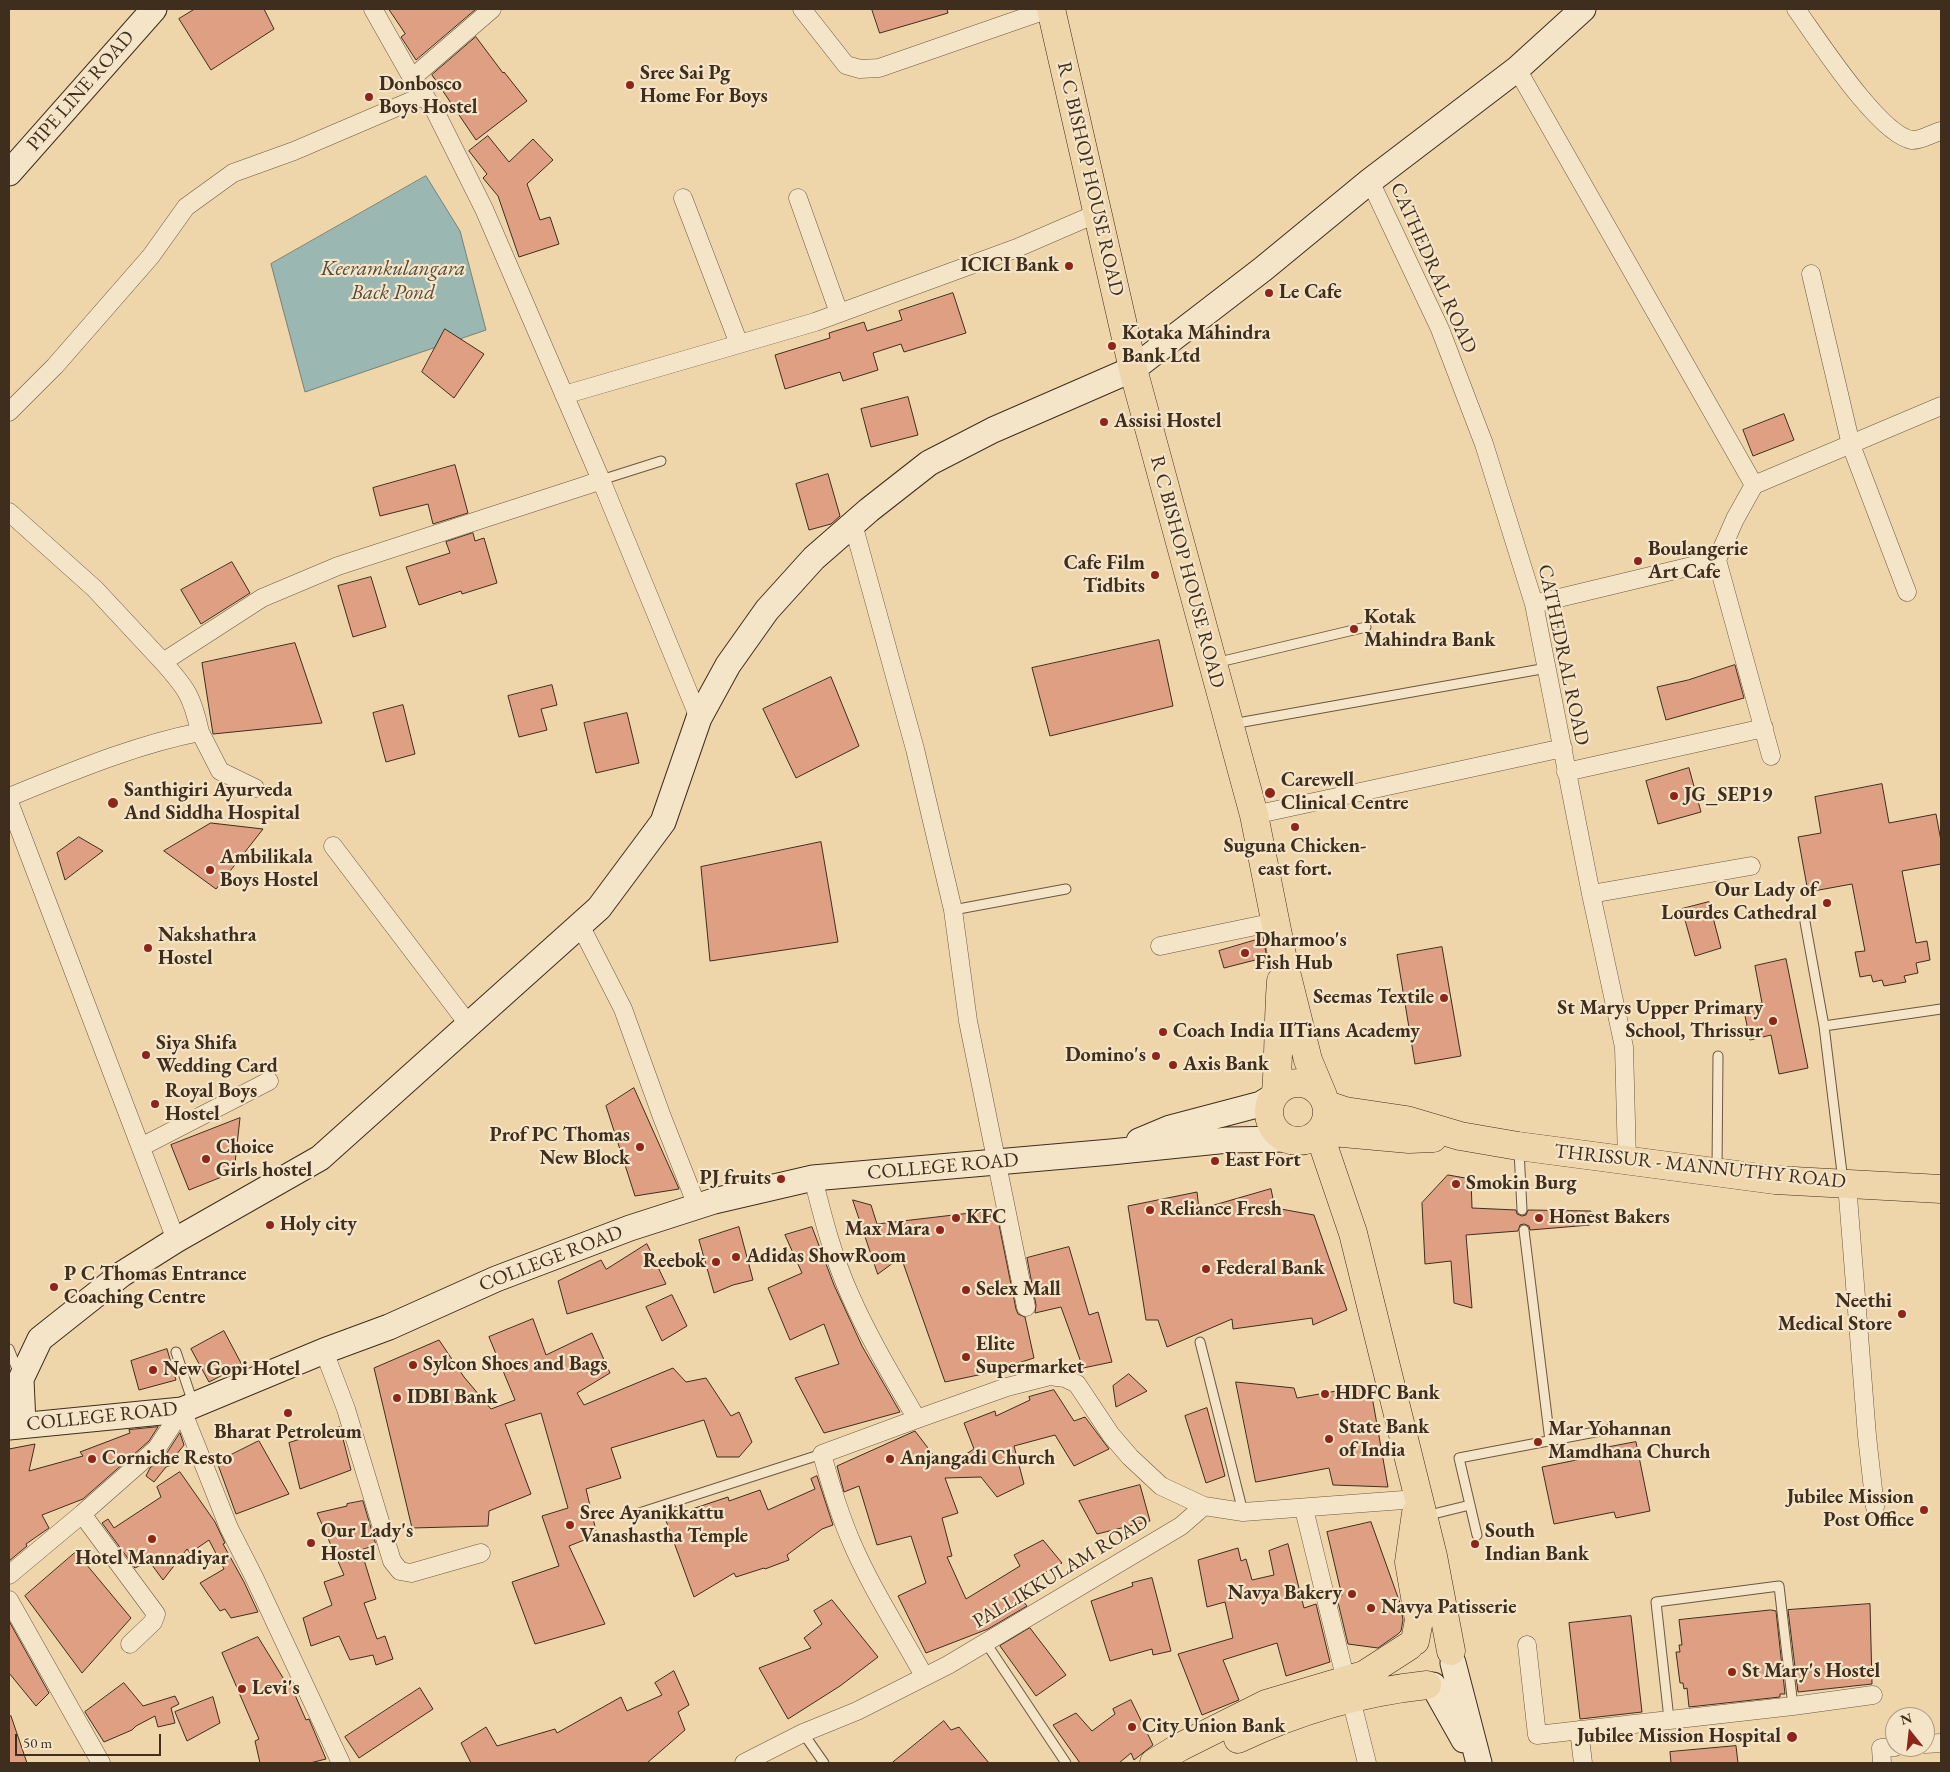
<!DOCTYPE html>
<style>
body{margin:0}
#map{position:relative;width:1950px;height:1772px;overflow:hidden;background:#eed5aa;font-family:"EB Garamond",serif}
canvas{display:block}
.frame{position:absolute;inset:0;border:10px solid #3f2e1d;pointer-events:none}
.north{position:absolute;left:1885px;top:1707px;width:50px;height:50px;box-sizing:border-box;background:#f4e4c8;border:1px solid #ac9b84;border-radius:50%;rotate:344deg;font-size:14px;font-weight:700;line-height:20px;text-align:center;color:#3f2e1d}
.north::after{content:'';display:block;margin:auto;width:18px;height:22px;background:#8f2418;clip-path:polygon(50% 0,100% 100%,50% 72%,0 100%)}
.scale{position:absolute;left:15px;top:1734px;width:146px;height:22px;box-sizing:border-box;border:2px solid #3f2e1d;border-top:0;padding-left:6px;font-size:15px;line-height:18px;white-space:nowrap;color:#3f2e1d;-webkit-text-stroke:4px #f4e4c8;paint-order:stroke}
</style>
<div id="map">
<canvas width="1950" height="1772"></canvas>
<div class="frame"></div>
<div class="north">N</div>
<div class="scale">50 m</div>
</div>
<script>
const c = document.querySelector('canvas').getContext('2d');
c.lineJoin = 'round';
function fill(path, color) {
  c.fillStyle = color;
  c.fill(path, 'evenodd');
}
function stroke(path, color, width, dash) {
  c.strokeStyle = color;
  c.lineWidth = width;
  c.lineCap = dash ? 'butt' : 'round';
  c.setLineDash(dash || []);
  c.stroke(path);
}
function label(font, color, halo, rows, align = 'center') {
  c.font = font + ' "EB Garamond",serif';
  c.lineWidth = 4.5;
  c.setLineDash([]);
  c.textBaseline = 'middle';
  c.strokeStyle = halo;
  c.fillStyle = color;
  for (const [text, x, y, turn = 0] of rows) {
    c.save();
    c.translate(x, y);
    c.rotate((+turn || 0) * Math.PI / 180);
    c.textAlign = isNaN(turn) ? turn : align;
    if (halo) c.strokeText(text, 0, 0);
    c.fillText(text, 0, 0);
    c.restore();
  }
}
const water = new Path2D(`
 M426,176L460,231L486,330L305,392L271,264Z`);
const building = new Path2D(`
 M195,9H264L274,29L211,70L179,19Z
 M389,9H476L416,60L401,37L405,34Z
 M872,9H947L948,13L880,33Z
 M476,37L503,73L504,72L527,101L476,140L432,75Z
 M488,136L509,162L533,139L553,160L527,184L540,220L550,217L559,244L519,257L498,196L483,178L487,174L469,151Z
 M953,293L966,333L904,352L901,344L873,353L878,370L843,381L840,372L785,389L775,355L830,338L829,333L864,322L867,331L902,320L899,311Z
 M445,329L484,354L454,398L422,372Z
 M908,397L918,435L871,447L861,409Z
 M1784,414L1794,440L1753,456L1743,430Z
 M455,465L468,513L433,524L428,504L380,516L373,488Z
 M828,474L840,516L831,524L809,530L796,484Z
 M473,533L475,541L484,538L497,583L462,594L461,591L419,605L406,567L450,553L446,542Z
 M232,562L250,593L201,624L181,590Z
 M371,577L386,627L353,637L338,586Z
 M1159,640L1173,706L1050,736L1032,668Z
 M295,643L322,723L213,734L202,663Z
 M1735,665L1744,698L1666,720L1657,687L1688,680Z
 M831,677L859,746L796,778L763,709Z
 M552,685L557,705L541,709L547,730L519,737L508,696Z
 M403,705L415,754L386,762L373,713Z
 M627,713L639,763L596,773L584,723Z
 M1689,768L1701,812L1658,824L1646,781Z
 M1882,784L1889,823L1936,814L1941,841V864L1902,871L1916,943L1927,941L1930,960L1916,963L1918,973L1904,976L1906,982L1884,986L1882,980L1873,982L1871,975L1860,977L1855,952L1865,951L1852,884L1808,892L1798,837L1821,833L1815,797Z
 M211,823L263,829L216,889L164,851Z
 M79,837L103,851L65,880L57,853Z
 M821,842L838,942L710,961L701,867Z
 M1709,902L1721,948L1695,956L1682,909Z
 M1263,938L1267,957L1224,968L1219,951Z
 M1442,947L1461,1056L1415,1064L1397,955Z
 M1786,959L1808,1068L1779,1074L1771,1035L1750,1040L1743,1006L1762,1003L1755,966Z
 M634,1088L676,1182L679,1189L635,1196L606,1106Z
 M240,1118L234,1172L189,1190L171,1145Z
 M1448,1175L1471,1179L1472,1208L1516,1210L1517,1214L1522,1216L1526,1215L1528,1210L1591,1211L1590,1225L1530,1230L1529,1226L1524,1224L1520,1225L1518,1231L1466,1235L1472,1308L1454,1303L1451,1261L1425,1264L1422,1203Z
 M1271,1189L1275,1208L1314,1215L1347,1310L1313,1325L1312,1318L1233,1329L1232,1319L1167,1347L1158,1320H1146L1128,1206L1197,1192L1199,1209Z
 M853,1200L871,1205L877,1224L996,1210L1016,1309L1018,1314L1025,1317L1034,1358L983,1374L945,1382L901,1257L878,1274Z
 M739,1227L753,1280L733,1285L714,1293L699,1240Z
 M812,1227L834,1285L862,1346L900,1412L824,1433L795,1378L839,1364L824,1324L790,1340L768,1288L802,1273L785,1235Z
 M647,1244L666,1284L567,1314L558,1281L601,1260L606,1269Z
 M1069,1247L1089,1315L1098,1312L1112,1362L1083,1368L1061,1307L1035,1313L1036,1305L1027,1258Z
 M672,1295L687,1326L662,1341L646,1307Z
 M533,1319L546,1355L592,1333L610,1373L577,1393L584,1405L673,1368L686,1382L706,1378L731,1416L739,1412L752,1442L739,1457H717L704,1420L611,1448L621,1478L586,1489L597,1535L569,1546L605,1624L535,1644L512,1582L559,1566L542,1516L568,1508L541,1413L505,1424L531,1494L489,1511L488,1526L412,1528L374,1368L439,1340L464,1377L491,1409L515,1400L489,1337Z
 M224,1331L242,1365L209,1382L191,1349Z
 M167,1349L176,1380L139,1390L131,1361Z
 M1129,1374L1147,1391L1116,1407L1113,1386Z
 M1236,1382L1294,1388L1297,1398L1370,1385L1388,1487L1333,1485L1329,1468L1256,1482Z
 M1054,1390L1074,1421L1085,1417L1109,1449L1074,1466L1055,1435L1014,1446L1024,1484L997,1497L981,1477L945,1478L958,1513L942,1518L952,1556L947,1557L966,1599L1020,1566L1014,1555L1043,1540L1062,1563L1014,1590L1027,1606L988,1629L926,1653L898,1596L926,1583L911,1536L877,1545L859,1486L844,1492L837,1466L915,1431L941,1465L955,1461L974,1449L964,1423L995,1411L996,1416L1030,1400L1029,1397Z
 M1207,1408L1225,1476L1206,1483L1185,1416Z
 M158,1427L149,1441L83,1499L42,1515L49,1528L26,1544L27,1546L9,1561V1449L35,1444L29,1471L83,1456L80,1452L130,1433L129,1430Z
 M340,1427L351,1470L300,1489L289,1443Z
 M180,1433L184,1445L172,1460L175,1464L166,1467L154,1482L146,1476L150,1468L166,1454Z
 M259,1441L289,1494L236,1514L217,1462Z
 M1636,1442L1650,1511L1616,1518L1614,1512L1554,1524L1542,1467L1601,1455L1599,1449Z
 M180,1472L215,1522L225,1543L223,1544L244,1582L258,1612L231,1618L225,1609L220,1611L200,1583L224,1569L209,1540L190,1553L187,1549L163,1580L149,1561L135,1568L102,1523L108,1519L114,1528L161,1497L157,1487Z
 M817,1476L833,1525L822,1529L787,1555L789,1560L765,1569L764,1568L736,1577L734,1573L694,1597L665,1518L728,1497L729,1501L760,1490L768,1510L815,1489L811,1479Z
 M1140,1485L1150,1521L1097,1534L1079,1501Z
 M363,1501L376,1545L361,1550L376,1599L364,1603L377,1639L385,1636L393,1659L376,1665L373,1655L350,1660L339,1636L311,1646L303,1618L332,1605L324,1582L344,1575L317,1513L347,1506V1504Z
 M1371,1522L1400,1603L1403,1620L1401,1631L1398,1634L1378,1648L1348,1644L1337,1598L1342,1596L1327,1532Z
 M1288,1544L1304,1608L1316,1604L1330,1662L1286,1676L1277,1643L1223,1660L1239,1700L1202,1715L1178,1654L1233,1638L1225,1602L1207,1607L1198,1560L1238,1548L1241,1561L1246,1559L1252,1580L1274,1575L1269,1551Z
 M76,1552L131,1618L82,1673L25,1596Z
 M1152,1578L1171,1651L1153,1655L1152,1649L1110,1661L1091,1601L1133,1586L1132,1583Z
 M832,1600L878,1657L840,1686L788,1719L759,1668L811,1648L804,1638L822,1624L814,1611Z
 M1870,1604L1872,1684L1798,1692L1788,1610Z
 M1771,1610L1776,1611L1785,1694H1780V1697L1689,1707L1687,1688L1684,1689L1683,1683H1680L1676,1652H1680L1679,1645H1682L1679,1620Z
 M1631,1616L1642,1712L1580,1719L1569,1623Z
 M9,1621L49,1693L36,1706L9,1673Z
 M1030,1628L1066,1675L1036,1696L1000,1646Z
 M258,1637L285,1681L288,1679L306,1720L309,1719L326,1759L310,1763H260L255,1741L259,1739L222,1653Z
 M674,1671L689,1705L678,1712L685,1730L647,1763H471L461,1743L486,1727L497,1746L555,1729L557,1733L621,1697L627,1711L662,1695L655,1683Z
 M124,1683L143,1706L175,1696L179,1704L171,1708L175,1723L158,1727L155,1716L136,1726L132,1730L104,1742L85,1712Z
 M420,1688L433,1709L359,1758L345,1737Z
 M213,1697L220,1723L187,1741L175,1712Z
 M1131,1700L1153,1745L1134,1760L1131,1753L1119,1763H1080L1053,1725L1076,1713L1092,1731L1115,1714L1113,1709Z
 M11,1716L27,1763H9V1717Z
 M944,1721L951,1730L959,1727L989,1763H892Z
 M1736,1746L1738,1763H1671L1670,1752Z`);
const lane = new Path2D(`
 M601,480L661,461
 M1215,663L1366,627
 M1232,724L1547,668
 M953,910L1066,889
 M1805,922L1824,1026
 M1519,1150L1522,1210
 M1717,1169L1718,1056
 M1843,1181L1824,1026L1941,1009
 M1524,1230L1550,1441
 M1200,1342L1243,1512
 M9,1349L19,1374
 M176,1352L193,1403
 M1470,1505L1477,1535
 M633,1515L822,1454
 M1425,1516L1470,1505L1459,1458L1611,1429
 M986,1643L1066,1763
 M1669,1719L1656,1602L1779,1586L1793,1706
 M803,1733L824,1763`);
const street = new Path2D(`
 M373,9L412,78L435,111L484,209L601,480
 M802,9L846,65L860,69L879,68L1049,9
 M1796,9C1817,38 1879,135 1912,140C1920,141 1933,133 1941,131
 M1517,69L1754,485
 M412,78L492,9
 M1370,181L1440,329L1484,444L1534,604L1591,894L1624,1047L1627,1160
 M683,198L739,344
 M798,198L839,313
 M1811,274L1851,445L1907,592
 M564,395L815,322L1017,248L1098,213
 M9,412L55,366L151,256L186,207L233,173L294,151L425,95
 M9,512L95,589L163,662L262,598L338,566L587,485L601,480L699,718
 M853,524L915,749L953,910L968,1021L1026,1307
 M1534,604L1717,560
 M200,732L220,771L255,788
 M1771,756L1717,560L1735,519L1754,485L1941,406
 M1566,772L1764,728
 M9,797C71,772 134,745 200,732C192,696 187,689 163,662
 M9,802L176,1240
 M1254,815L1563,748
 M333,846L469,1025
 M1591,894L1751,866
 M580,925L623,1009L662,1117L697,1206
 M1160,946L1275,922
 M141,1147L269,1081
 M813,1178C823,1218 833,1257 850,1295C869,1338 893,1378 917,1419L1007,1387L1050,1376L1065,1378L1077,1384L1111,1435L1130,1457L1161,1486L1204,1506
 M1847,1184L1867,1436L1875,1507
 M324,1351L346,1409L392,1561L400,1571L411,1573L481,1553
 M182,1410L229,1528L254,1577L341,1763
 M917,1419L822,1454C830,1483 839,1513 851,1541C871,1588 900,1632 924,1676
 M1304,1509L1346,1681
 M82,1514L156,1614L153,1622L130,1644
 M9,1575L82,1514L157,1448L182,1410
 M9,1600L101,1763
 M1527,1645L1537,1735L1793,1706L1873,1695
 M1351,1699L1367,1763
 M1579,1730L1583,1763
 M1925,1744L1941,1743
 M744,1763L803,1733L857,1711L948,1665L1181,1526L1204,1506L1243,1512L1417,1499
 M1882,1763L1881,1748L1895,1747`);
const secondary = new Path2D(`
 M9,173L154,9
 M1139,1141L1170,1128L1261,1104L1274,1096
 M23,1424L21,1379L40,1339L122,1274L176,1240L320,1158L599,908L663,822L699,718L728,665L767,610L814,558L869,510L929,463L993,430L1133,369L1263,269L1370,181L1517,69L1583,9
 M9,1427L182,1410L324,1351L389,1327L496,1279L630,1228L714,1201L813,1178L1111,1152L1228,1140L1286,1139
 M1453,1663L1479,1763
 M1433,1685L1464,1740`);
const primary = new Path2D(`
 M1051,9L1133,369L1254,815L1283,960L1308,1060L1323,1096
 M1269 1112a29 29 0 1 1 58 0a29 29 0 1 1-58 0Z
 M1276,1093C1279,1056 1278,1019 1281,981
 M1327,1105L1345,1111L1406,1120L1460,1136L1518,1146L1775,1180L1941,1189
 M1321,1131L1409,1139L1433,1138
 M1319,1133L1353,1233L1433,1556L1451,1651
 M1415,1641L1419,1620L1409,1562L1416,1513
 M1238,1739C1296,1711 1362,1692 1427,1685
 M1154,1763L1180,1747L1266,1704L1364,1675L1409,1646`);
const markers = [
 [630,85,5,"#8f2418"],
 [369,97,5,"#8f2418"],
 [1069,266,5,"#8f2418"],
 [1269,293,5,"#8f2418"],
 [1112,346,5,"#8f2418"],
 [1104,422,5,"#8f2418"],
 [1638,561,5,"#8f2418"],
 [1155,575,5,"#8f2418"],
 [1354,629,5,"#8f2418"],
 [1270,793,6,"#8f2418"],
 [1674,796,5,"#8f2418"],
 [113,803,6,"#8f2418"],
 [1295,827,5,"#8f2418"],
 [210,870,5,"#8f2418"],
 [1827,903,5,"#8f2418"],
 [148,948,5,"#8f2418"],
 [1245,953,5,"#8f2418"],
 [1444,998,5,"#8f2418"],
 [1773,1021,5,"#8f2418"],
 [1163,1032,5,"#8f2418"],
 [146,1055,5,"#8f2418"],
 [1156,1056,5,"#8f2418"],
 [1173,1065,5,"#8f2418"],
 [155,1104,5,"#8f2418"],
 [640,1147,5,"#8f2418"],
 [206,1159,5,"#8f2418"],
 [1215,1161,5,"#8f2418"],
 [781,1179,5,"#8f2418"],
 [1456,1184,5,"#8f2418"],
 [1150,1210,5,"#8f2418"],
 [956,1218,5,"#8f2418"],
 [1539,1218,5,"#8f2418"],
 [270,1225,5,"#8f2418"],
 [940,1230,5,"#8f2418"],
 [736,1257,5,"#8f2418"],
 [716,1262,5,"#8f2418"],
 [1206,1269,5,"#8f2418"],
 [54,1287,5,"#8f2418"],
 [966,1290,5,"#8f2418"],
 [1902,1314,5,"#8f2418"],
 [966,1357,5,"#8f2418"],
 [413,1365,5,"#8f2418"],
 [153,1370,5,"#8f2418"],
 [1325,1394,5,"#8f2418"],
 [397,1398,5,"#8f2418"],
 [288,1413,5,"#8f2418"],
 [1329,1439,5,"#8f2418"],
 [1538,1442,5,"#8f2418"],
 [92,1459,5,"#8f2418"],
 [890,1459,5,"#8f2418"],
 [1924,1510,5,"#8f2418"],
 [570,1525,5,"#8f2418"],
 [152,1539,5,"#8f2418"],
 [311,1543,5,"#8f2418"],
 [1475,1544,5,"#8f2418"],
 [1352,1594,5,"#8f2418"],
 [1371,1608,5,"#8f2418"],
 [1732,1672,5,"#8f2418"],
 [242,1689,5,"#8f2418"],
 [1132,1727,5,"#8f2418"],
 [1792,1737,6,"#8f2418"]
];
const poiNames = [
 ["Sree Sai Pg",640,74],
 ["Home For Boys",640,97],
 ["Donbosco",379,85],
 ["Boys Hostel",379,108],
 ["ICICI Bank",1059,266,"right"],
 ["Le Cafe",1279,293],
 ["Kotaka Mahindra",1122,334],
 ["Bank Ltd",1122,357],
 ["Assisi Hostel",1114,422],
 ["Boulangerie",1648,550],
 ["Art Cafe",1648,573],
 ["Cafe Film",1145,564,"right"],
 ["Tidbits",1145,587,"right"],
 ["Kotak",1364,618],
 ["Mahindra Bank",1364,641],
 ["Carewell",1281,781],
 ["Clinical Centre",1281,804],
 ["Santhigiri Ayurveda",124,791],
 ["And Siddha Hospital",124,814],
 ["JG_SEP19",1684,796],
 ["Suguna Chicken-",1295,847,"center"],
 ["east fort.",1295,870,"center"],
 ["Ambilikala",220,858],
 ["Boys Hostel",220,881],
 ["Our Lady of",1817,891,"right"],
 ["Lourdes Cathedral",1817,914,"right"],
 ["Nakshathra",158,936],
 ["Hostel",158,959],
 ["Dharmoo's",1255,941],
 ["Fish Hub",1255,964],
 ["Seemas Textile",1434,998,"right"],
 ["St Marys Upper Primary",1763,1009,"right"],
 ["School, Thrissur",1763,1032,"right"],
 ["Coach India IITians Academy",1173,1032],
 ["Siya Shifa",156,1044],
 ["Wedding Card",156,1067],
 ["Domino's",1146,1056,"right"],
 ["Axis Bank",1183,1065],
 ["Royal Boys",165,1092],
 ["Hostel",165,1115],
 ["Prof PC Thomas",630,1136,"right"],
 ["New Block",630,1159,"right"],
 ["Choice",216,1148],
 ["Girls hostel",216,1171],
 ["East Fort",1225,1161],
 ["PJ fruits",771,1179,"right"],
 ["Smokin Burg",1466,1184],
 ["Reliance Fresh",1160,1210],
 ["KFC",966,1218],
 ["Honest Bakers",1549,1218],
 ["Holy city",280,1225],
 ["Max Mara",930,1230,"right"],
 ["Adidas ShowRoom",746,1257],
 ["Reebok",706,1262,"right"],
 ["Federal Bank",1216,1269],
 ["P C Thomas Entrance",64,1275],
 ["Coaching Centre",64,1298],
 ["Selex Mall",976,1290],
 ["Neethi",1892,1302,"right"],
 ["Medical Store",1892,1325,"right"],
 ["Elite",976,1345],
 ["Supermarket",976,1368],
 ["Sylcon Shoes and Bags",423,1365],
 ["New Gopi Hotel",163,1370],
 ["HDFC Bank",1335,1394],
 ["IDBI Bank",407,1398],
 ["State Bank",1339,1428],
 ["of India",1339,1451],
 ["Mar Yohannan",1548,1430],
 ["Mamdhana Church",1548,1453],
 ["Bharat Petroleum",288,1433,"center"],
 ["Corniche Resto",102,1459],
 ["Anjangadi Church",900,1459],
 ["Jubilee Mission",1914,1498,"right"],
 ["Post Office",1914,1521,"right"],
 ["Sree Ayanikkattu",580,1514],
 ["Vanashastha Temple",580,1537],
 ["Our Lady's",321,1532],
 ["Hostel",321,1555],
 ["South",1485,1532],
 ["Indian Bank",1485,1555],
 ["Hotel Mannadiyar",152,1559,"center"],
 ["Navya Bakery",1342,1594,"right"],
 ["Navya Patisserie",1381,1608],
 ["St Mary's Hostel",1742,1672],
 ["Levi's",252,1689],
 ["City Union Bank",1142,1727],
 ["Jubilee Mission Hospital",1781,1737,"right"]
];
const streetNames = [
 ["PIPE LINE ROAD",81,91,-49],
 ["R C BISHOP HOUSE ROAD",1090,179,77],
 ["CATHEDRAL ROAD",1433,268,66],
 ["R C BISHOP HOUSE ROAD",1187,572,75],
 ["CATHEDRAL ROAD",1563,655,78],
 ["COLLEGE ROAD",943,1167,-5],
 ["THRISSUR - MANNUTHY ROAD",1700,1167,6],
 ["COLLEGE ROAD",551,1259,-21],
 ["COLLEGE ROAD",102,1417,-6],
 ["PALLIKKULAM ROAD",1061,1572,-31]
];
const waterNames = [
 ["Keeramkulangara",393,269],
 ["Back Pond",393,293]
];
fill(water, '#9bb7b1');
stroke(water, '#768076', 1);
fill(building, '#df9f82');
stroke(building, '#3f2e1d', 1);
stroke(lane, '#6b5840', 11);
stroke(street, '#6b5840', 19);
stroke(secondary, '#3f2e1d', 27);
stroke(primary, '#3f2e1d', 29);
stroke(lane, '#f4e4c8', 9);
stroke(street, '#f4e4c8', 18);
stroke(secondary, '#f4e4c8', 25);
stroke(primary, '#eed5aa', 28);
for (const [x, y, r, color] of markers) {
  const dot = new Path2D();
  dot.arc(x, y, r, 0, 2 * Math.PI);
  c.fillStyle = color;
  c.fill(dot);
  stroke(dot, '#f4e4c8', 2);
}
label('bold 20px', '#3f2e1d', '#f4e4c8', poiNames, 'left');
label('20px', '#3f2e1d', '#f4e4c8', streetNames);
label('italic 21px', '#51493b', '#f4e4c8', waterNames);
</script>
